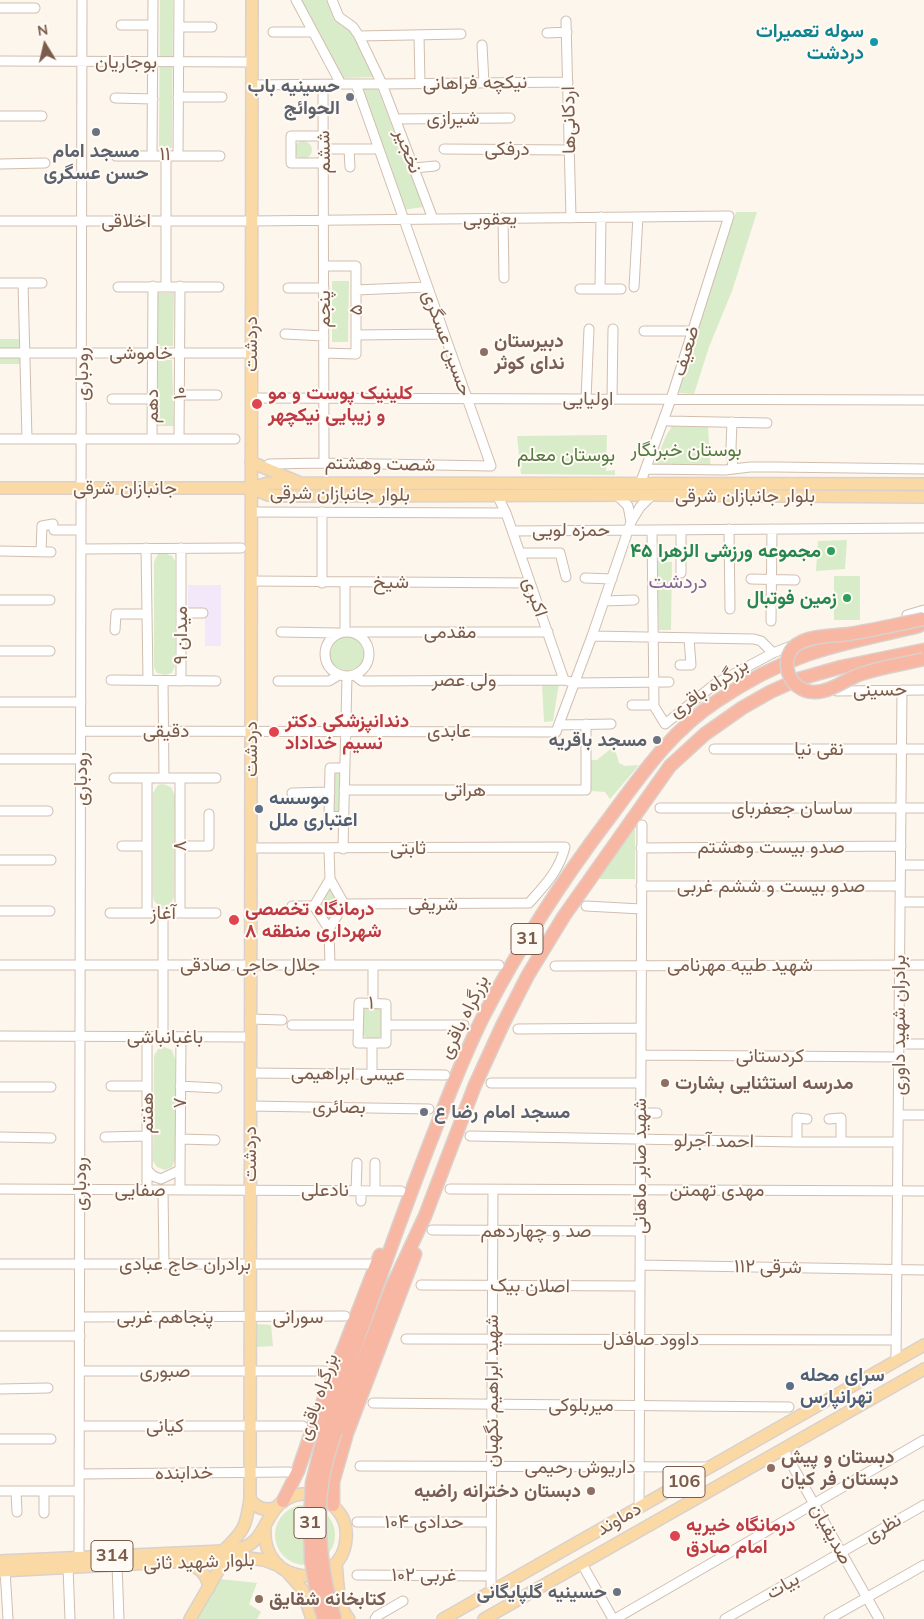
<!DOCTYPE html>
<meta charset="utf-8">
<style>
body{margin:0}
#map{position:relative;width:924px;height:1619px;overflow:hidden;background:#fdf6ec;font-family:Mulish,sans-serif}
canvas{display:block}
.north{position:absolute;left:20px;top:20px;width:50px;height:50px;-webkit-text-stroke:4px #fffaf3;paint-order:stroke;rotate:351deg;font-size:14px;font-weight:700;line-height:20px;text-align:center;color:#7a5c4d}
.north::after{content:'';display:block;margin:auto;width:18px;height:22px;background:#7a5c4d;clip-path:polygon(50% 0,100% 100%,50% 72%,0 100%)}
</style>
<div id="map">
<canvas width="924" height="1619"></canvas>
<div class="north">N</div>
</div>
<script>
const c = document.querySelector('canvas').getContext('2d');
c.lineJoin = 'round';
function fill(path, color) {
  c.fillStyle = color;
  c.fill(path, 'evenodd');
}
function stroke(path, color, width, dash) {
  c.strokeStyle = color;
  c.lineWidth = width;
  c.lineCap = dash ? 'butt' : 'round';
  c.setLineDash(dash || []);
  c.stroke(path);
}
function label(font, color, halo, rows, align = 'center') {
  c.font = font + ' Mulish,Vazirmatn,sans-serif';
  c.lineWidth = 4;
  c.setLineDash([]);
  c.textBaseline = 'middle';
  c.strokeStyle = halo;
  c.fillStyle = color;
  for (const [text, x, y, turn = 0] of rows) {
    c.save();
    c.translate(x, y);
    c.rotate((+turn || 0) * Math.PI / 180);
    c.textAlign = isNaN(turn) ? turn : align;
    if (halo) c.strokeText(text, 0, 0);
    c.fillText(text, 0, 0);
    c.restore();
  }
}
const education = new Path2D(`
 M188,585H221V646H205V608H188Z`);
const green = new Path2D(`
 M160,0H173L172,148H159Z
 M301,0H326L337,20L353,33L376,77L343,78Z
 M377,87L423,207L403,210L361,88Z
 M294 150a9 9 0 1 1 18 0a9 9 0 1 1-18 0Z
 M736,212H757L732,291L709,347L694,394L679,393L681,375Z
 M332,281H349L348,342H332Z
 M157,293H174L173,346H156Z
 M0,339H21V364H0Z
 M158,360H172L174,426H157Z
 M672,426L708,427L711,473L650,474L666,436Z
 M607,435L606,471L615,470V475L521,474L517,436Z
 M847,540L845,569L816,571L818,541Z
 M164,553L172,556L175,561V666L172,673L165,675L157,673L154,667V562L158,554Z
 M656,561L672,562L671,630H659Z
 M834,576H860V620H834Z
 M329 654a18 18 0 1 1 36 0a18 18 0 1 1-36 0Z
 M559,683L553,721L544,722L542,684Z
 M614,746L619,763L625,766L639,765L610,799L605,792L591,791L589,760H597Z
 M332,770H342V814H332Z
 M163,784L171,787L175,796L174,897L171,904C164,908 159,907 154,901L153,894V793L158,785Z
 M635,829V879H595Z
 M330,886L341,904L329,923L318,905Z
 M366,1006H379L383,1010V1033L379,1038H367L361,1034V1010Z
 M164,1047L172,1050L175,1059V1160L172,1167L165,1170L157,1167L153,1161L154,1056L158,1049Z
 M255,1324L271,1325L273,1346L256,1347Z
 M275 1535a30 30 0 1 1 60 0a30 30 0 1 1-60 0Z
 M220,1579L257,1583L249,1604L261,1612L257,1619H197Z`);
const minor = new Path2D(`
 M153,0L152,156H178L179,0
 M296,0L341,84H382L359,36L353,27L339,17L332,0
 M0,8H35
 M566,21L571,218
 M121,25H153
 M179,27H212
 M273,32H313
 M547,33L567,32
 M419,35L420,83
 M359,36L461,34
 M482,45L484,83
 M0,61L252,62
 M323,84L324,463
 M252,85L341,84
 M178,97H222
 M115,98L153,99
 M0,116H42
 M395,119L510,118
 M324,136H291V163H324
 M324,149H378
 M349,149L350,167
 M444,149L569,150
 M116,156H152
 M178,156H220
 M0,164L45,163
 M414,168L435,166
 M503,218L504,278
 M433,219L382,84L568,82
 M0,221H251L729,216L671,399L640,484
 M0,283H42
 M23,283L27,439
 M166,286V156
 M118,287H219
 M634,287L638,217
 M288,288H324
 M580,289H621
 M600,289L601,217
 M356,290L427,287
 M644,331H692
 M285,334L324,336
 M356,335L443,334
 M0,353H251
 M324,353L356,354V266H324
 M180,395H217
 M251,398L924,400
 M112,399H152
 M586,399L589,329
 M612,399L613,329
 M668,421L767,423
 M732,422L731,447L733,469
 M0,439H235
 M152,439L153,286
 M179,439L180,286
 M269,464L324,463L491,466L356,84
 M646,469L725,470L750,467H777L924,469
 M617,495L628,506L631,522
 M251,512L506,513L497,495
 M506,513L564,680
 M729,529L730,609
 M54,530H81
 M652,530L654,706L665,724L715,684L773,653L796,644
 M681,530V573
 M513,531L924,528
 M146,548L148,680
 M81,549L241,548
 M0,551L51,552
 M41,551L42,526L53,524
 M520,553H560L566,577
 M585,578L612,579
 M751,579L795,580
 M251,581L530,583
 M322,583V512
 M0,600H50
 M604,601L634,600
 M181,613H203
 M907,615L924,610
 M771,621L772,529
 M115,630L116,614H147
 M345,631V582
 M325 654a22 22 0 1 1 44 0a22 22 0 1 1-44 0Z
 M281,632L337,633
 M352,632H548
 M592,636L754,639L761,641L773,653
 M0,651H50
 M680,665H691L689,638
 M354,675L362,681L564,680L575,683L669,682
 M111,680L216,681
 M163,681L164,778
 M181,681V548
 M278,681H329L339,675
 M837,691L924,690
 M0,702H81
 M632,705H653
 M559,725L611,724
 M81,731L556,732L592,636L631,522L640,507L652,495
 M714,749H924
 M0,759H81
 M114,778H216
 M344,790H586V724
 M292,793L330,792
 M660,808H924
 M0,811H48
 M343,817L329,816L330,768H345
 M122,846H147
 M180,846H209V814
 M251,848L565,847C559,871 545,885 529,903L344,904
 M641,848L901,846
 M329,849L330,879L344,904
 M343,849L347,676
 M0,860H51
 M901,865H924
 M641,886H900
 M900,902H924
 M292,906H314
 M314,906L330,879
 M314,906L329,929
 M586,906L641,909
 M0,911H50
 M110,913H216
 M147,913V778
 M180,913V778
 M329,929L330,965
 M329,929L344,904
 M0,965H499
 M555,966L924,965
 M359,1003L386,1004V1043H358Z
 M373,1003V965
 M250,1019L282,1020
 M292,1025H358
 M386,1025H464
 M518,1029L641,1028
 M0,1036L250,1037
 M163,1037V913
 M899,1044H924
 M641,1055L899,1057
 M250,1073L445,1075
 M372,1074V1043
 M491,1083H641
 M111,1086H147
 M180,1086L217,1088
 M0,1087H51
 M250,1106L429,1109
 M640,1113H657
 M898,1115H924
 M829,1119L841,1118V1142
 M470,1136L797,1142H898
 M0,1137L51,1138
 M105,1137L147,1136
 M180,1139L215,1140
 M797,1142V1118L807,1119
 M147,1170L153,1176L161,1179L180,1170L181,1037
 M180,1170V1190
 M0,1189L401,1191
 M450,1189L924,1191
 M147,1190V1037
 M163,1190L164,1264
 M356,1191L357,1163
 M361,1191V1201
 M375,1191V1163
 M432,1230L640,1231
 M0,1264H371
 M640,1265L924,1270
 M421,1285L640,1286
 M80,1317L345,1316
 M0,1336H80
 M406,1339L896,1340
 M896,1361L902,690
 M80,1371H325
 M0,1389L48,1388
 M373,1403L789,1407
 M80,1426H303
 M0,1439H51
 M783,1449L879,1619
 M360,1466L710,1467
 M79,1474L289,1472
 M0,1491H79
 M16,1491L17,1512
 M639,1508L642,825
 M44,1513V1491
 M357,1522H491
 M79,1558L82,0
 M117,1564L119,1619
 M582,1564L613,1619
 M68,1567L70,1619
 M5,1570L8,1619
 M357,1575L491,1576
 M491,1593L493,1190
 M375,1619L377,1616L403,1601
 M615,1619L924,1440
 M725,1619L924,1505
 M829,1619L924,1565`);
const major = new Path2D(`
 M251,462L298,482
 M0,488H251L268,483L924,484
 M251,488L268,495L284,496L652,495L924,497
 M250,1499C256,1508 264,1511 275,1508
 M223,1551C244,1531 246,1527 250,1499L252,0
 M0,1561L223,1551C229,1550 236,1550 242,1548C271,1539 263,1499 302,1494C316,1493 330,1500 338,1511C345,1519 347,1529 346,1539C342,1591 260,1589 265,1526
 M185,1561C198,1568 207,1572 209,1588
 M336,1563C338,1580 337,1606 349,1619
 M0,1571L248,1558L264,1560L277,1565
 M288,1573L302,1589L312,1619
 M190,1619L225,1559
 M443,1619L924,1345
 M484,1619L924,1369`);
const highway = new Path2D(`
 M326,1428C362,1330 395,1231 433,1135C449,1094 465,1052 485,1013C521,944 563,879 610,817C642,774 671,731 717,701C745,682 775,666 806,655C843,642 882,635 919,626
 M336,1431L391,1289L425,1216L475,1085L503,1024L528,975L564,916L670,766L705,734L742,708L770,692L799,679L841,667L924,650
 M283,1501L298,1471L313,1427L380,1255
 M333,1505V1482L347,1433L415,1254`);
const highwayBridge = new Path2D(`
 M924,619C899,624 874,630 849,634C834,636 815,635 801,642C775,655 788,693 815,692C831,692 846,679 861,674C881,667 903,664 924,659
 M324,1619L318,1600L311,1560L310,1520L312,1483L326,1428
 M335,1619C322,1577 316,1527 322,1483C325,1465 330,1448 336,1431`);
const markers = [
 [874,42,5,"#0f9aa8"],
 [350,97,5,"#6b7280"],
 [96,132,5,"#6b7280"],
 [484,352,5,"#8d6e63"],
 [257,404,6,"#e0444e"],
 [831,551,5,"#2e9e5b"],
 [847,598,5,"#2e9e5b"],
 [274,732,6,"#e0444e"],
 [657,740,5,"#6b7280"],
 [259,809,5,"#5c6f8a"],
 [234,920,6,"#e0444e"],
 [665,1083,5,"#8d6e63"],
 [424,1112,5,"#6b7280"],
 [790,1386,5,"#5c6f8a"],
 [771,1468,5,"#8d6e63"],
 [591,1491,5,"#8d6e63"],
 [675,1536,6,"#e0444e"],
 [617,1592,5,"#6b7280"],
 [259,1599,5,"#8d6e63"]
];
const shields = [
 [527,939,32],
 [684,1482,42],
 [310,1523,32],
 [112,1556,42]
];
const shieldNames = [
 ["31",527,939],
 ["106",684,1482],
 ["31",310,1523],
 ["314",112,1556]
];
const cultureNames = [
 ["سوله تعمیرات",864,31],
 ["دردشت",864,53]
];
const streetNames = [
 ["بوجاریان",126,62],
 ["نیکچه فراهانی",475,83,-1],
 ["شیرازی",453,118],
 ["اردکانی‌ها",569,120,-91],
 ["درفکی",507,149],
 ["نخجیر",408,151,69],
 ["ششم",324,152,-91],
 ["۱۱",165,154],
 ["یعقوبی",490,219,-1],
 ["اخلاقی",126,221],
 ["پنجم",324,309,-90],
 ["۵",356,310,-90],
 ["حسین عسگری",447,343,70],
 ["دردشت",251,344,-90],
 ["ضعیف",686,351,-73],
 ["خاموشی",141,353],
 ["رودباری",82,374,-90],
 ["۱۰",180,393,-90],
 ["اولیایی",588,399],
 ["دهم",152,406,-90],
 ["شصت وهشتم",380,464,1],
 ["جانبازان شرقی",125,488],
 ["بلوار جانبازان شرقی",340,494,1],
 ["بلوار جانبازان شرقی",745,496],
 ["حمزه لویی",571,530],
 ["شیخ",391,582],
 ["اکبری",535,597,71],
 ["مقدمی",450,632],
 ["میدان ۹",181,635,-90],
 ["ولی عصر",464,680],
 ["بزرگراه باقری",709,688,-34],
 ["حسینی",880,690,-1],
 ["دقیقی",166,731],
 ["عابدی",449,731],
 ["دردشت",251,749,-90],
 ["نقی نیا",819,749],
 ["رودباری",81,779,-90],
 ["هراتی",465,790],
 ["ساسان جعفربای",792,808],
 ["۸",180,846,-90],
 ["صدو بیست وهشتم",771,847],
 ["ثابتی",408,848],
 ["صدو بیست و ششم غربی",771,886],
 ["شریفی",433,904],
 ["آغاز",163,913],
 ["جلال حاجی صادقی",250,965],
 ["شهید طیبه مهرنامی",740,965],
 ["۱",371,1003,1],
 ["بزرگراه باقری",464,1017,-64],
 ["برادران شهید داوری",899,1025,-90],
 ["باغبانباشی",165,1037],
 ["کردستانی",770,1056],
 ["عیسی ابراهیمی",348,1074,1],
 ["۷",180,1103,-90],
 ["بصائری",339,1107,1],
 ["هفتم",147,1113,-90],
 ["احمد آجرلو",714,1141,1],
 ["دردشت",250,1154,-90],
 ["شهید صابر ماهانی",640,1166,-90],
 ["رودباری",80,1184,-90],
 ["صفایی",140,1190],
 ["نادعلی",325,1190],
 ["مهدی تهمتن",717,1190],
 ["صد و چهاردهم",536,1231],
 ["برادران حاج عبادی",185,1264],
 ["۱۱۲ شرقی",768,1267,1],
 ["اصلان بیک",530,1286,1],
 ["پنجاهم غربی",165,1317],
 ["سورانی",298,1317],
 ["داوود صافدل",651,1339],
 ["صبوری",165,1371],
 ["شهید ابراهیم نگهبان",492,1391,-90],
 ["بزرگراه باقری",318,1397,-71],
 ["میربلوکی",581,1405],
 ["کیانی",165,1426],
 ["داریوش رحیمی",580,1467],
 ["خدابنده",184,1473,-1],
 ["دماوند",619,1519,-30],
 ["حدادی ۱۰۴",424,1522],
 ["نظری",883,1528,-30],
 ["صدیقیان",831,1534,61],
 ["بلوار شهید ثانی",199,1562,-2],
 ["۱۰۲ غربی",424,1575],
 ["بیات",783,1586,-30]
];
const worshipNames = [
 ["حسینیه باب",340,86],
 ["الحوائج",340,108],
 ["مسجد امام",96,151,"center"],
 ["حسن عسگری",96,173,"center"],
 ["مسجد باقریه",647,740],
 ["مسجد امام رضا ع",434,1112,"left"],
 ["حسینیه گلپایگانی",607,1592]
];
const educationNames = [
 ["دبیرستان",494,341],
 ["ندای کوثر",494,363],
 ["مدرسه استثنایی بشارت",675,1083],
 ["دبستان و پیش",781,1457],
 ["دبستان فر کیان",781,1479],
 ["دبستان دخترانه راضیه",581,1491,"right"],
 ["کتابخانه شقایق",269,1599]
];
const healthNames = [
 ["کلینیک پوست و مو",268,393],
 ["و زیبایی نیکچهر",268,415],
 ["دندانپزشکی دکتر",285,721],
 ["نسیم خداداد",285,743],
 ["درمانگاه تخصصی",245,909],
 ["شهرداری منطقه ۸",245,931],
 ["درمانگاه خیریه",686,1525],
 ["امام صادق",686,1547]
];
const parkNames = [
 ["بوستان خبرنگار",686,450],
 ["بوستان معلم",566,455]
];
const leisureNames = [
 ["مجموعه ورزشی الزهرا ۴۵",821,551],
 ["زمین فوتبال",837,598]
];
const serviceNames = [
 ["موسسه",269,798],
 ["اعتباری ملل",269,820],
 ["سرای محله",800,1375],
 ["تهرانپارس",800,1397]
];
const neighbourhoodNames = [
 ["دردشت",678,582]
];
fill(education, '#f3e8fa');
fill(green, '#d8ecc9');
stroke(minor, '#d1beb0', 11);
stroke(major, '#dad1cd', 14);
stroke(highway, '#dad1cd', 15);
stroke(minor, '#fff', 9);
stroke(major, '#fbd9a5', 11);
stroke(highway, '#f7b7a3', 12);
stroke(highwayBridge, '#dad1cd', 15, []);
stroke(highwayBridge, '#f7b7a3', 12);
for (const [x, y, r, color] of markers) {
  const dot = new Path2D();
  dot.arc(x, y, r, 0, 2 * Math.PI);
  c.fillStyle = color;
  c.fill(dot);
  stroke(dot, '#fffaf3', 2);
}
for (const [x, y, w] of shields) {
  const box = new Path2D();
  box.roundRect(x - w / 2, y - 15.5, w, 31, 4);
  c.fillStyle = '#fffaf3';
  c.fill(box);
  stroke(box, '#7a5c4d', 1);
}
label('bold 18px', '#7a5c4d', null, shieldNames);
label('bold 19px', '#0d838f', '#fffaf3', cultureNames, 'right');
label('19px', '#7a5c4d', '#fffaf3', streetNames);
label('bold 19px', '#5b616d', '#fffaf3', worshipNames, 'right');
label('bold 19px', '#785e54', '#fffaf3', educationNames, 'left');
label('bold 19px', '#be3a42', '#fffaf3', healthNames, 'left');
label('19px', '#537a41', '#fffaf3', parkNames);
label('bold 19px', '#27864d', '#fffaf3', leisureNames, 'right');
label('bold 19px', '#4e5e75', '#fffaf3', serviceNames, 'left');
label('20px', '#846695', '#fffaf3', neighbourhoodNames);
</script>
